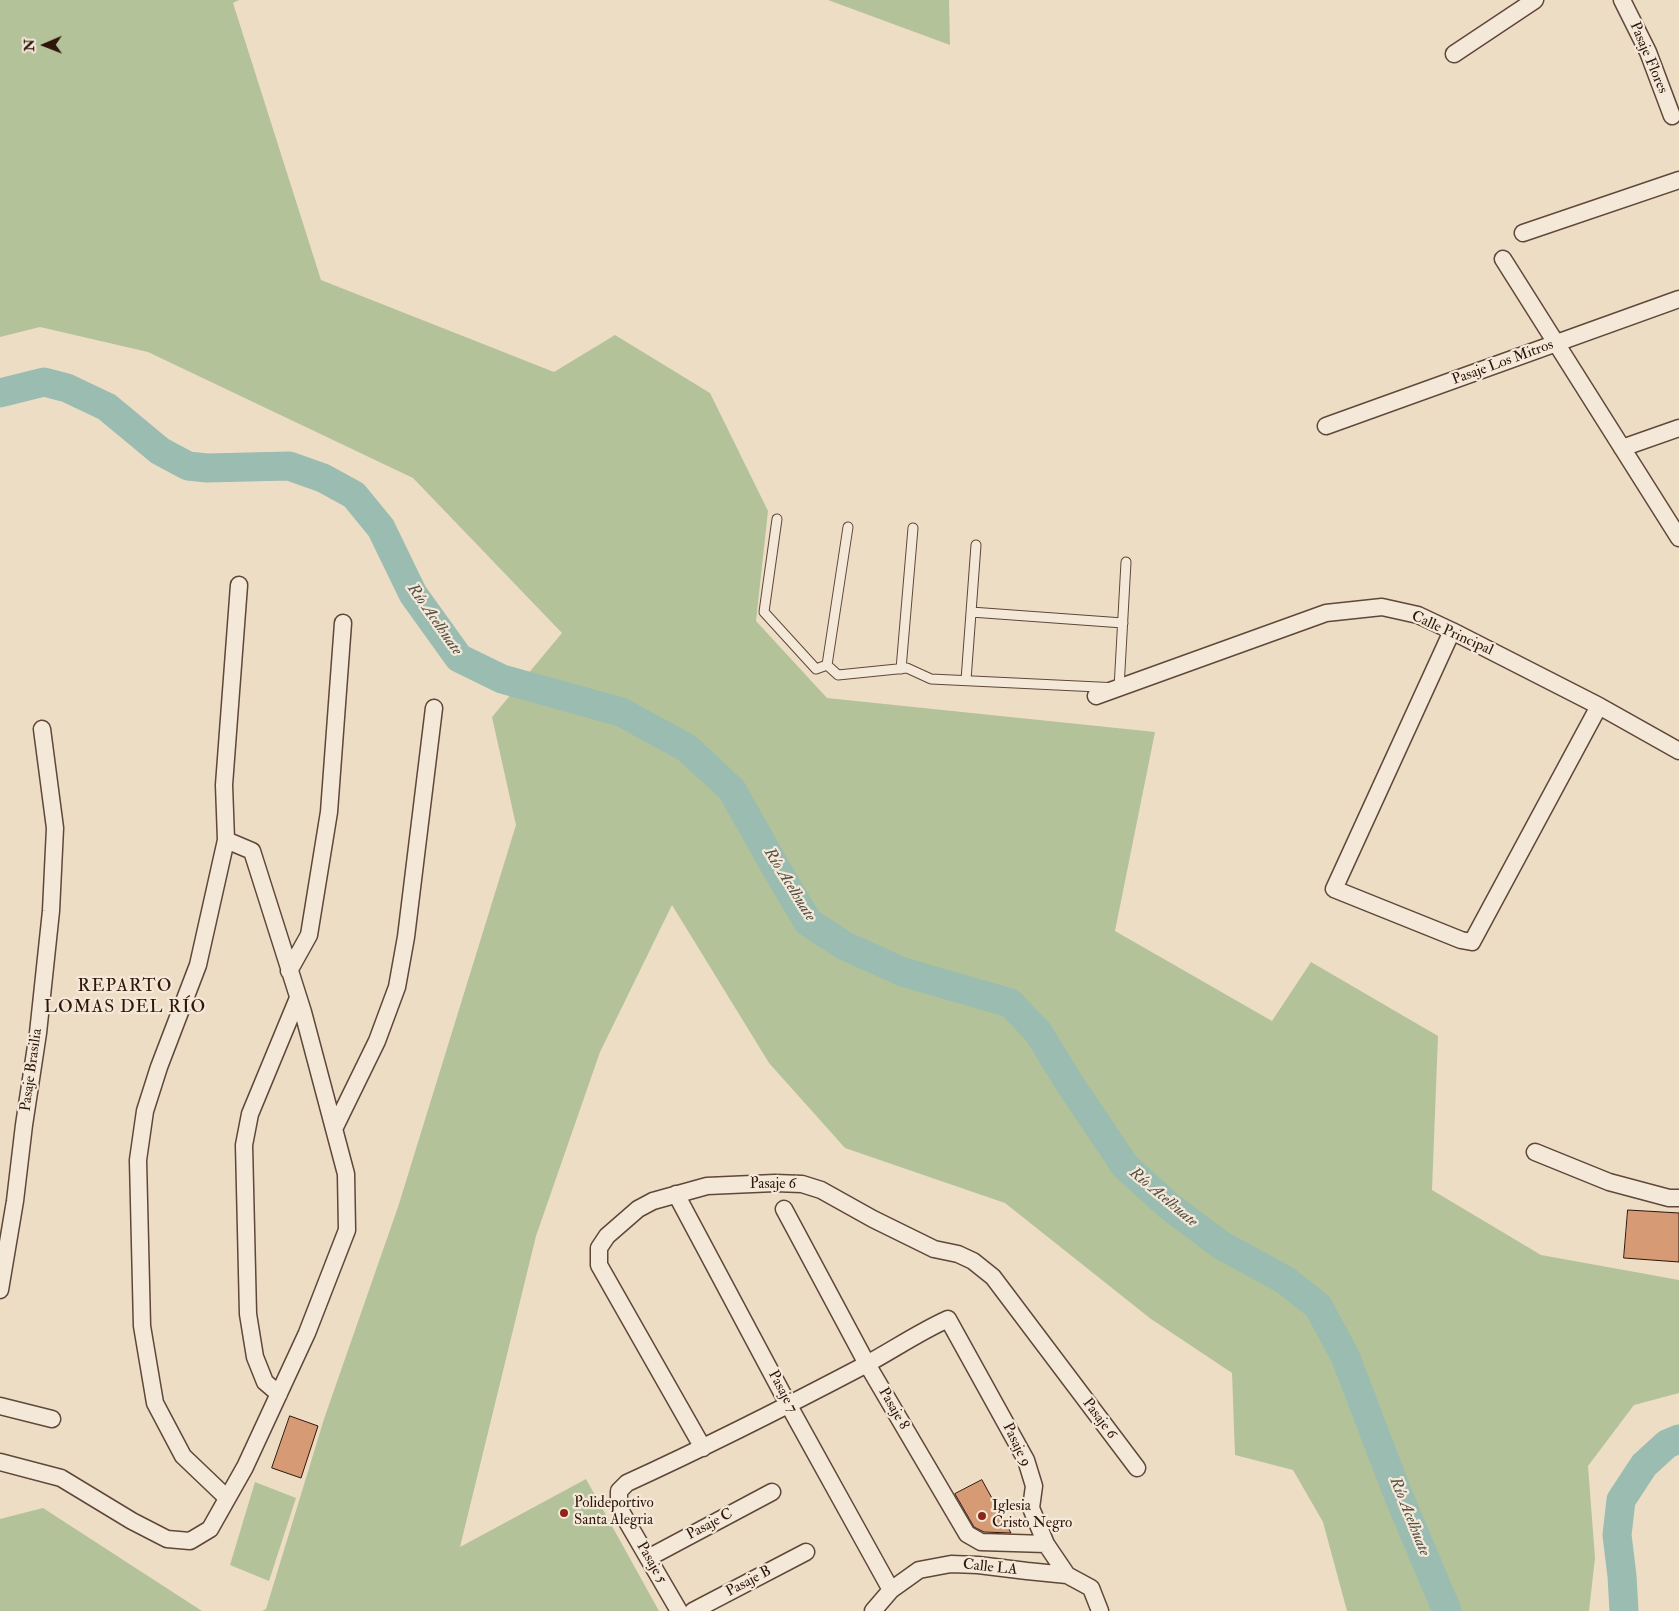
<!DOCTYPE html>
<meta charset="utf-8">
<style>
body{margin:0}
#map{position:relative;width:1679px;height:1611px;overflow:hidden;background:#eeddc5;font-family:"IM FELL Double Pica",serif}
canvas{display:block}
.north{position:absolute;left:20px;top:20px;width:50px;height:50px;-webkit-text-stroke:4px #f4e9d9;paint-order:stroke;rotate:269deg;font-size:14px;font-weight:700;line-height:20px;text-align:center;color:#2f150a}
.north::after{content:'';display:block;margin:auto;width:18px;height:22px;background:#2f150a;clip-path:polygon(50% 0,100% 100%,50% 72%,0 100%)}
</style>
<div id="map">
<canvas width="1679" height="1611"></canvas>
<div class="north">N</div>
</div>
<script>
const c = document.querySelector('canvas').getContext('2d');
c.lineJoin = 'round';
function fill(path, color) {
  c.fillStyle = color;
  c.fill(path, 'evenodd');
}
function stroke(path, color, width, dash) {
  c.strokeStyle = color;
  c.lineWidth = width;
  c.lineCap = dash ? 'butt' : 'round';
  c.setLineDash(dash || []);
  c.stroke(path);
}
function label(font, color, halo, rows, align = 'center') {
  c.font = font + ' "IM FELL Double Pica",serif';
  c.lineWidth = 4.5;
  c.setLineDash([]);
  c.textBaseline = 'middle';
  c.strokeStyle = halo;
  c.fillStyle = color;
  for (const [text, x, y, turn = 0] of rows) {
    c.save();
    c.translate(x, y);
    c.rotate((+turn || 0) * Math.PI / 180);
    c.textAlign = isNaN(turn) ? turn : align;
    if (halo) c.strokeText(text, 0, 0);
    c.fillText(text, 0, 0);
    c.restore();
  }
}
const green = new Path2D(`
 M0,0H239L233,3L321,280L554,372L615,335L710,393L768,511L756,621L827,698L1155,732L1115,931L1272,1021L1311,962L1438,1036L1432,1190L1541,1255L1679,1280V1393L1634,1405L1588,1466L1595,1558L1589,1611H1347L1323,1522L1293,1470L1235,1455L1232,1373L1151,1319L1005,1203L845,1148L769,1063L672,905L600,1052L536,1236L460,1547L586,1479L659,1611H262L266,1609L324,1419L398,1207L516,825L492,717L562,633L413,478L148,352L40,327L0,337Z
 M828,0H949L950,45Z
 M255,1482L296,1498L269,1581L230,1565Z
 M43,1508L202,1611H0V1519Z`);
const river = new Path2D(`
 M0,393L44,382L67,388L107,407L160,451L188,466L207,468L289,466L323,478L354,495L381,528L413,594L459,658L502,679L621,712L687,748L732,790L777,870L808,922L845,946L903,972L1010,1003L1038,1032L1068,1081L1125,1166L1169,1206L1221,1245L1285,1280L1318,1306L1345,1356L1399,1497L1447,1611
 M1624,1611L1622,1576L1617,1535L1621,1500L1644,1465L1667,1444L1679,1439`);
const building = new Path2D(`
 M1628,1210L1679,1213V1262L1624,1258Z
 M290,1416L318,1426L301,1478L272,1468Z
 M982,1480L1011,1533L984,1532L974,1527L955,1494Z`);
const lane = new Path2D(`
 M777,519L764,612L816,669L827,665
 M848,527L827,665L838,675L907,668L931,679L1119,688L1126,562
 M971,612L1123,623
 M901,669L913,528
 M966,680L976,545`);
const street = new Path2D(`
 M1622,0L1648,52L1672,116
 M1454,54L1535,0
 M1523,233L1679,180
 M1503,259L1679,538
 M1326,426L1679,299
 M1622,448L1679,428
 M1452,631L1334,889L1461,940L1472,942L1599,706
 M1096,696L1326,613L1382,607L1418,615L1452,631L1599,706L1679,751
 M289,971L309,935L329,812L343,623
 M334,1129L377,1041L397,987L406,937L434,708
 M1535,1152L1609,1182L1669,1198H1679
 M676,1194L788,1404L891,1590
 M784,1209L867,1364L967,1534L981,1542L1046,1544
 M0,1290L15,1201L24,1125L38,1033L51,911L55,828L42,729
 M279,1394L265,1382L255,1357L248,1314L244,1145L250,1114L298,998
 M0,1406L52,1419
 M703,1448L599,1265V1248L607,1236L638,1209L653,1201L707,1186L775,1183L802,1184L821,1190L873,1219L934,1249L958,1254L973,1261L993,1277L1137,1468
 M0,1462L61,1478L132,1521L167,1539L190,1541L210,1529L245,1467L307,1333L347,1230L346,1174L303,1012L252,851L226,840
 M227,1498L183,1456L155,1403L142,1326L138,1160L145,1111L159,1067L198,965L226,840L224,785L239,585
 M648,1558L772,1492
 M679,1611L619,1508V1491L627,1483C708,1446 787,1406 865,1365C893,1350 919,1332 948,1319L1026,1460L1034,1486L1031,1508L1046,1544L1067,1575
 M693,1611L806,1552
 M873,1611L891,1590L919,1570L951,1564L978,1565L1027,1571L1067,1575L1091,1588L1100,1611`);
const markers = [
 [564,1513,5,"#8f2418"],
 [982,1516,5,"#8f2418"]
];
const streetNames = [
 ["Pasaje Flores",1648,58,67],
 ["Pasaje Los Mitros",1503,363,-20],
 ["Calle Principal",1452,634,24],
 ["Pasaje Brasilia",32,1070,-82],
 ["Pasaje 6",773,1185],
 ["Pasaje 7",782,1392,62],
 ["Pasaje 8",893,1409,60],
 ["Pasaje 6",1099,1419,53],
 ["Pasaje 9",1016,1445,64],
 ["Pasaje C",710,1525,-28],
 ["Pasaje 5",651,1563,60],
 ["Calle LA",990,1568,6],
 ["Pasaje B",749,1582,-28]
];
const poiNames = [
 ["Polideportivo",574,1504],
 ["Santa Alegria",574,1521],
 ["Iglesia",992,1507],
 ["Cristo Negro",992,1524]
];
const waterNames = [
 ["Río Acelhuate",434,620,55],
 ["Río Acelhuate",789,885,58],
 ["Río Acelhuate",1163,1198,40],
 ["Río Acelhuate",1409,1517,68]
];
const quarterNames = [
 ["REPARTO",125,987],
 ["LOMAS DEL RÍO",125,1008]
];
fill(green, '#b3c299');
stroke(river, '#9abcb1', 29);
fill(building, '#d69b75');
stroke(building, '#2f150a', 1);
stroke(lane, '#5f4739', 11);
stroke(street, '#5f4739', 19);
stroke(lane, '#f4e9d9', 9);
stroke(street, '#f4e9d9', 16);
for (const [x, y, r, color] of markers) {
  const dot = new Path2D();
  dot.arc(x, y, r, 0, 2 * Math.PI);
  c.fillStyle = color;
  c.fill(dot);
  stroke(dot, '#f4e9d9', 2);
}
label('15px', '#2f150a', '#f4e9d9', streetNames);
label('15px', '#2f150a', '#f4e9d9', poiNames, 'left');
label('italic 16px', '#544f44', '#f4e9d9', waterNames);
c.letterSpacing = '1px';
label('18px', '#2f150a', '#f4e9d9', quarterNames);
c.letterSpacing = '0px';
</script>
